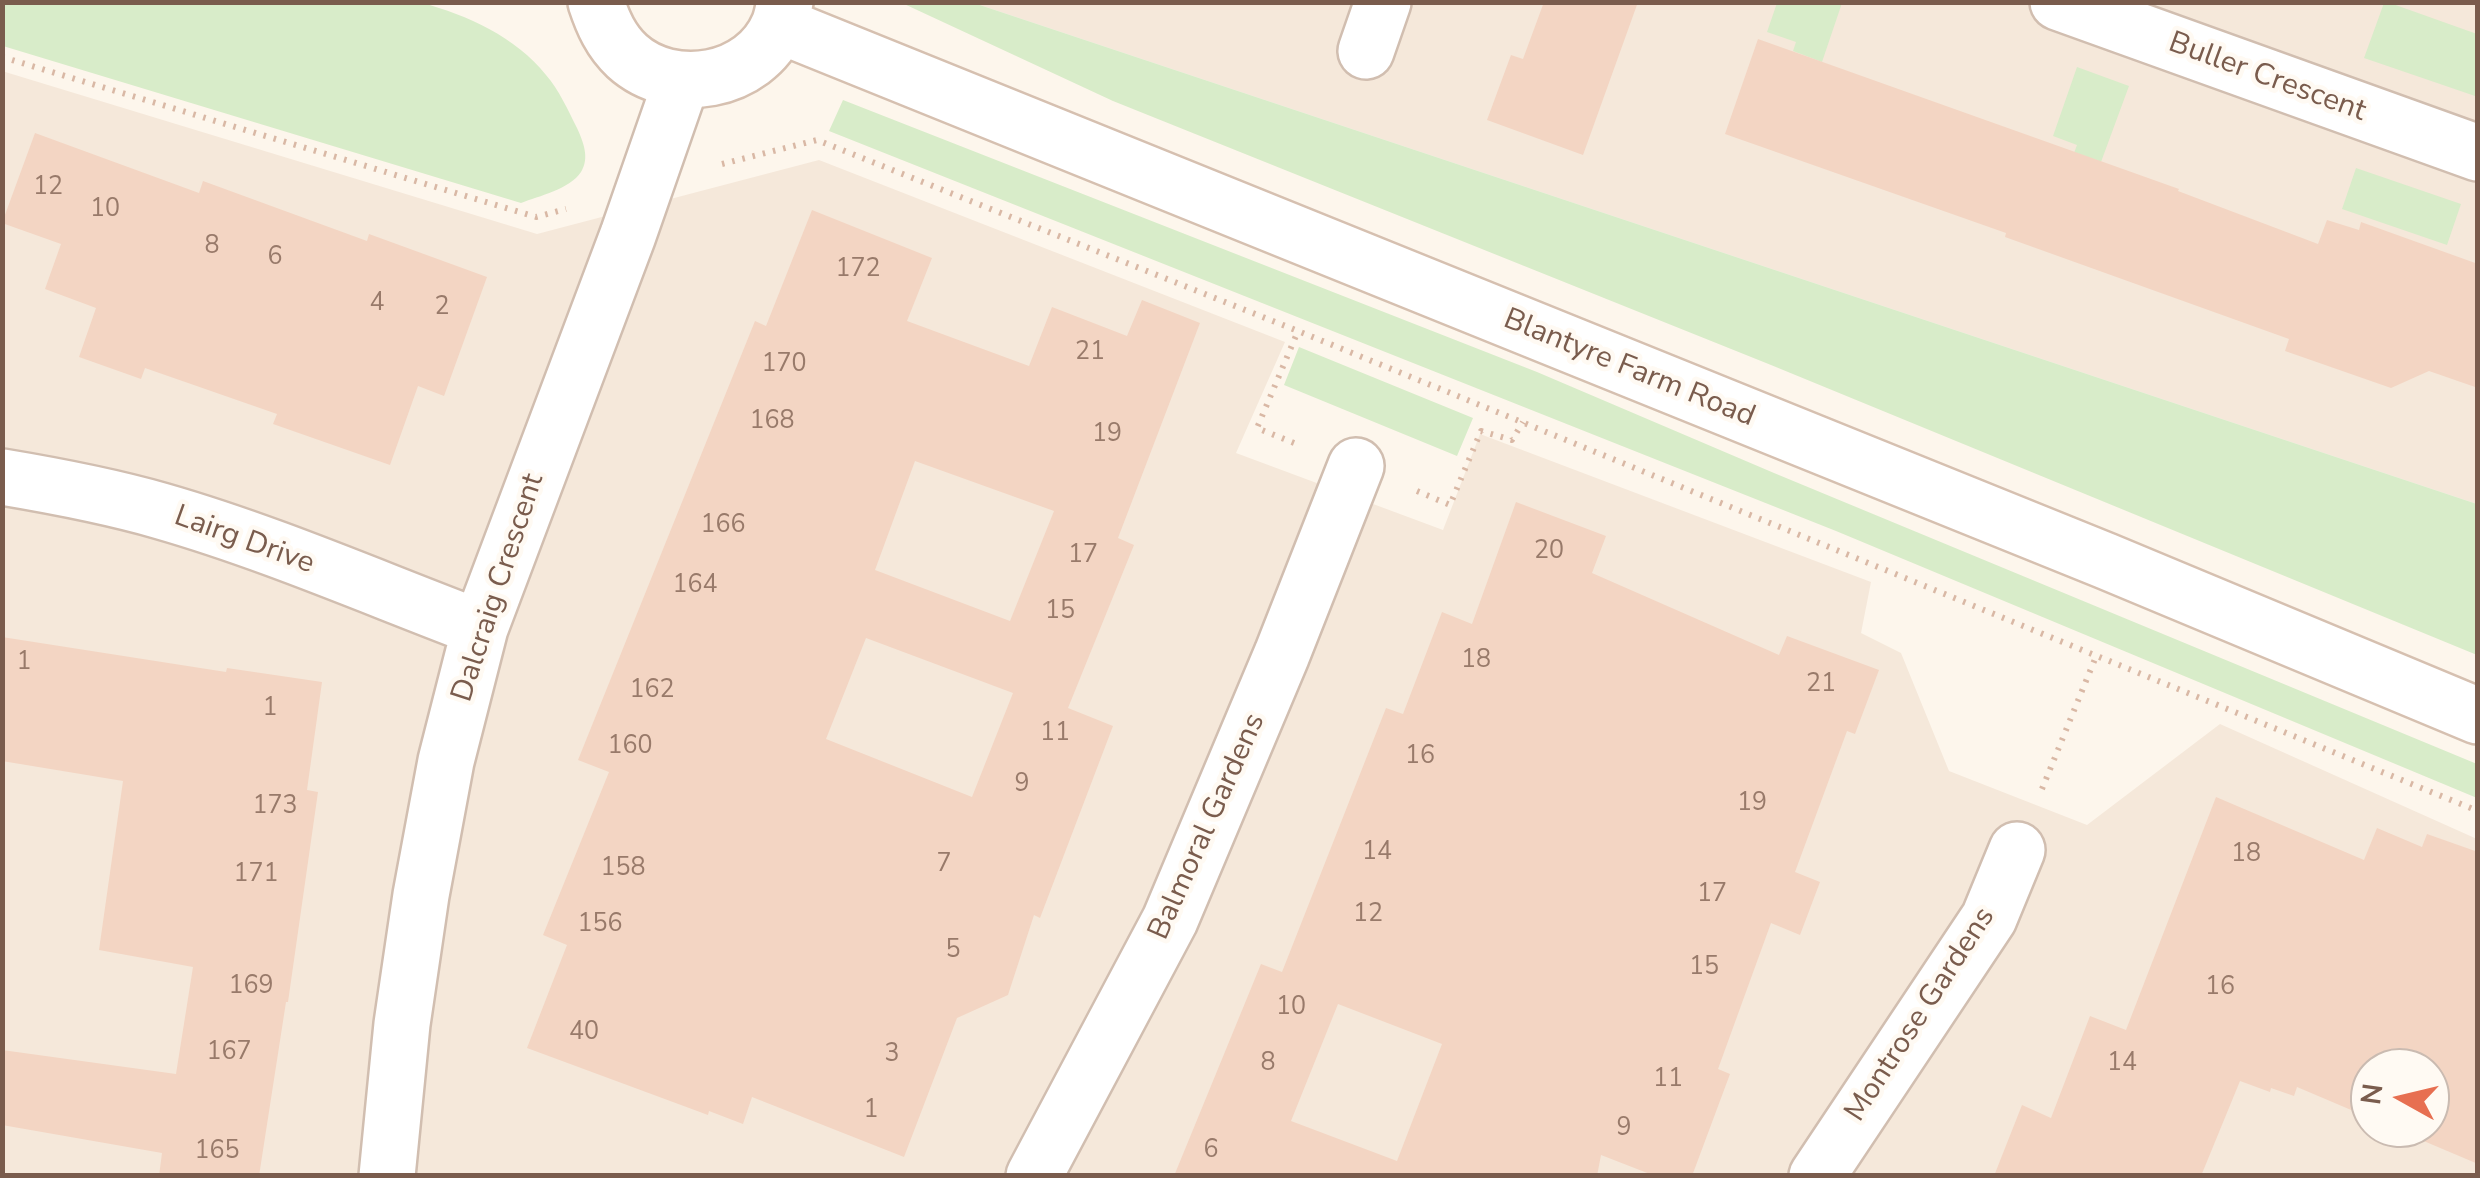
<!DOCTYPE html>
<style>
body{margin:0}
#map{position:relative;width:2480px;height:1178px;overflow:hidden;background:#fdf6ec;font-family:"Nunito Sans",sans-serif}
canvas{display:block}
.frame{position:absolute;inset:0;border:5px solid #7a5c4d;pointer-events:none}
.north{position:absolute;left:2350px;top:1048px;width:100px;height:100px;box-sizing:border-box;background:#fffaf3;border:2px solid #cabbb1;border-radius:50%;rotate:278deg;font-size:28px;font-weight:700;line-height:40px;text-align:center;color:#7a5c4d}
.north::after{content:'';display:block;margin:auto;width:35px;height:45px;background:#e76f51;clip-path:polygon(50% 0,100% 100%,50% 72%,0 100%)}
</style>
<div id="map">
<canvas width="2480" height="1178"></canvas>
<div class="frame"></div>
<div class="north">N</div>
</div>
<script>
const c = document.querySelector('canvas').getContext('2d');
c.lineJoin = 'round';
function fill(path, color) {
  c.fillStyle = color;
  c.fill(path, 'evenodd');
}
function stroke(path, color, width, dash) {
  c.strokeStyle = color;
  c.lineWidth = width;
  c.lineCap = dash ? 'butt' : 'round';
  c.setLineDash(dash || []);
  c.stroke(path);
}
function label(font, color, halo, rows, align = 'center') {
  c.font = font + ' "Nunito Sans",sans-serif';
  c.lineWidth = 9;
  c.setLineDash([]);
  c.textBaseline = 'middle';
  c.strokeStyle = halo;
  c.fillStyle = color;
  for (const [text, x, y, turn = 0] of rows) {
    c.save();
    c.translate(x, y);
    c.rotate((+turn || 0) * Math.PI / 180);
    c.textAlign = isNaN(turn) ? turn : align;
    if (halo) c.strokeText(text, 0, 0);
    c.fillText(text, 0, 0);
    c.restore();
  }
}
const residential = new Path2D(`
 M974,3H2477V504Z
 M2,71L537,234L819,160L1285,342L1236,453L1443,530L1480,434L1871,582L1861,633L1901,653L1949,771L2087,825L2220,724L2477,839V1175H3ZM2370,1068H2430V1128H2370Z`);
const green = new Path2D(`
 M422,3C467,15 516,37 546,75C559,90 568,110 577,128C583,141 590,158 581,172C570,189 539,196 521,203L3,46V3Z
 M902,3H974L2477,504V655L1771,365L1113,101Z
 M1777,3H1842L1822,62L1793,51L1796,42L1767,32Z
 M2384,3H2390L2477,34L2478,90L2475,96L2364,58Z
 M2077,67L2129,86L2101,162L2074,153L2077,145L2053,136Z
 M843,100L1537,372L1774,473L2477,764V798L1836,531L829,131Z
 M2356,168L2461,204L2447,245L2342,209Z
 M1299,347L1473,418L1457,456L1284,385Z`);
const building = new Path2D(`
 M1544,2H1638L1583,155L1487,120L1511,55L1523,59Z
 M1758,39L2179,189L2178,191L2318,244L2327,220L2359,230L2361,222L2478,264V388L2429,371L2391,388L2285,351L2289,339L2005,237L2006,233L1725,134Z
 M35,133L199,193L203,181L367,241L369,234L487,277L444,396L418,386L390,465L273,424L277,414L145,368L141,379L79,357L96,308L45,289L61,244L2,223Z
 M812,210L932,258L907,321L1029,366L1052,307L1127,336L1142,300L1200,323L1118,538L1134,545L1068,708L1113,726L1040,918L1034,915L1008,995L957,1018L904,1157L752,1097L743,1124L709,1111L708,1115L527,1048L567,945L543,935L609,772L578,760L755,321L766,326ZM915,461L1054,511L1010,621L875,570ZM866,638L1013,693L972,797L826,739Z
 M1516,502L1606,536L1592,573L1779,655L1787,636L1879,670L1855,734L1847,731L1795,872L1820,882L1800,935L1771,923L1718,1069L1730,1074L1692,1176H1655L1601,1155L1597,1176H1174L1261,964L1282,972L1386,708L1403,714L1442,612L1472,624ZM1338,1004L1442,1044L1397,1161L1291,1121Z
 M2,637L226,672L227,668L322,682L307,790L318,792L288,1002H286L259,1176H159L162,1153L2,1125V1050L176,1074L193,967L99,950L123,781L2,761Z
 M2216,797L2364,860L2377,828L2422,847L2427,834L2478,852V1164L2393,1128H2430V1068H2370V1118L2297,1087L2294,1096L2271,1088L2270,1092L2240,1081L2201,1176H1994L2022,1105L2051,1118L2090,1016L2126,1030Z`);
const path = new Path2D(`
 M2,57L536,217L566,209
 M722,164L817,140L1298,331L2478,811
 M1294,443L1257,428L1298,331
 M1417,491L1450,505L1481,431L1512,440L1523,422
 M2042,789L2097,654`);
const street = new Path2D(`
 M2058,2L2478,153
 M1366,51L1383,2
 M2,477C56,486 109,496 161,511C269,542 374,588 480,628
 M387,1176L402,1024L421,895L446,761L480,628L628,235L682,80
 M1034,1176L1170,920L1282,654L1356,466
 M1817,1176L1989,918L2017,850`);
const secondary = new Path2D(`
 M596,2C603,23 611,41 627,56C672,97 755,83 779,25C782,18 783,10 785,2
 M779,25L2106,561L2478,716`);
const numberNames = [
 ["12",48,188],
 ["10",105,210],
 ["8",212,247],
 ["6",275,258],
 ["172",858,270],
 ["4",377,304],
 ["2",442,308],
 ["21",1090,353],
 ["170",784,365],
 ["168",772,422],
 ["19",1107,435],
 ["166",723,526],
 ["20",1549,552],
 ["17",1083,556],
 ["164",695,586],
 ["15",1060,612],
 ["18",1476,661],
 ["1",24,663],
 ["21",1821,685],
 ["162",652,691],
 ["1",270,709],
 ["11",1055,734],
 ["160",630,747],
 ["16",1420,757],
 ["9",1022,785],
 ["19",1752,804],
 ["173",275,807],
 ["14",1377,853],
 ["18",2246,855],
 ["7",944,865],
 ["158",623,869],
 ["171",256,875],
 ["17",1712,895],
 ["12",1368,915],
 ["156",600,925],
 ["5",953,951],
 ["15",1704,968],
 ["169",251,987],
 ["16",2220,988],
 ["10",1291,1008],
 ["40",584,1033],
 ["167",229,1053],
 ["3",892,1055],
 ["8",1268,1064],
 ["14",2122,1064],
 ["11",1668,1080],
 ["1",871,1111],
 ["9",1624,1129],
 ["6",1211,1151],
 ["165",217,1152]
];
const streetNames = [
 ["Buller Crescent",2267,78,20],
 ["Blantyre Farm Road",1629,369,22],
 ["Lairg Drive",244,541,20],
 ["Dalcraig Crescent",499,588,-72],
 ["Balmoral Gardens",1208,827,-66],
 ["Montrose Gardens",1921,1015,-57]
];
fill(residential, '#f5e8da');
fill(green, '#d8ecc9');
fill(building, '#f3d5c3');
stroke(street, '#d1beb0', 60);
stroke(secondary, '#d6c0b0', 60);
stroke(path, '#d9b8a5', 6, [2.5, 8]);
stroke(street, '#fff', 55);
stroke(secondary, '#fff', 55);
label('25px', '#987a6a', null, numberNames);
label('30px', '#7a5c4d', '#fffaf3', streetNames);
</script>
